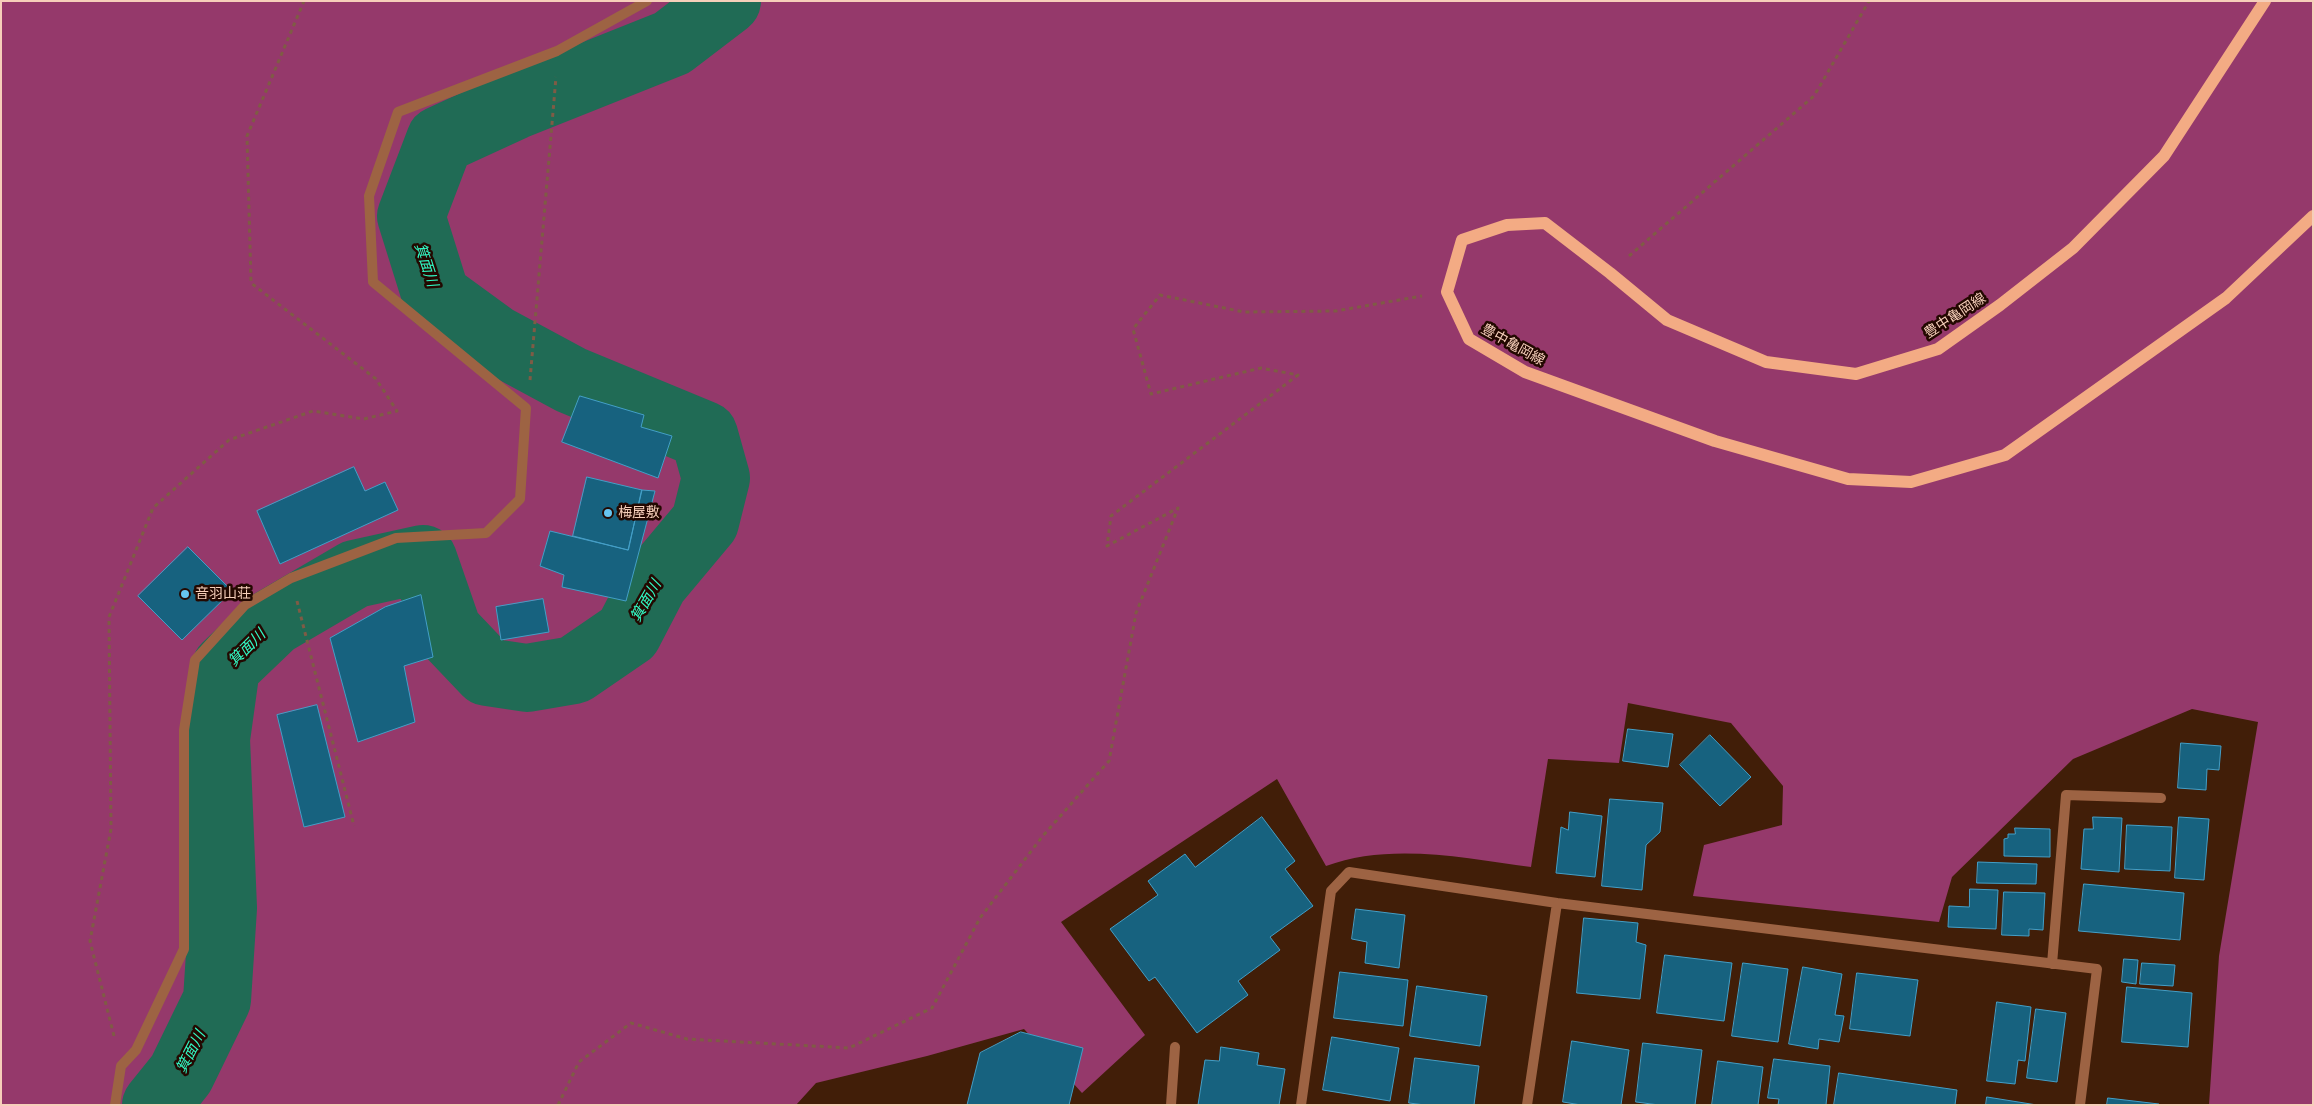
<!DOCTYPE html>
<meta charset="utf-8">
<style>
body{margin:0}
#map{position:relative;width:2314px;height:1106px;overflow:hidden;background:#411e08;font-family:Mulish,sans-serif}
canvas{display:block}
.frame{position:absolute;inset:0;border:2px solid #f6cfba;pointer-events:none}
</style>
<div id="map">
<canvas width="2314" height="1106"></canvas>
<div class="frame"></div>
</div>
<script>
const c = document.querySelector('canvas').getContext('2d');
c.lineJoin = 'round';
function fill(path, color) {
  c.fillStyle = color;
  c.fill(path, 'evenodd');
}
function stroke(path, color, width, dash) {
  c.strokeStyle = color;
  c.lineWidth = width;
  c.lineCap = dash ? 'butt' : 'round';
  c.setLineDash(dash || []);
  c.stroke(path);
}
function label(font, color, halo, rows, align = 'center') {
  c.font = font + ' Mulish,"Noto Sans JP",sans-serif';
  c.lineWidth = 5;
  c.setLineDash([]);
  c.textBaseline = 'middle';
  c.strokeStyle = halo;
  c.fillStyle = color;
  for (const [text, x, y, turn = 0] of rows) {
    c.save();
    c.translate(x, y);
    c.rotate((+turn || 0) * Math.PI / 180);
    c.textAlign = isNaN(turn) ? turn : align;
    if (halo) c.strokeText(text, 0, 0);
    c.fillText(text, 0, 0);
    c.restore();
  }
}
const forest = new Path2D(`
 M1,1H2313V1105H2209L2219,956L2258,722L2192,709L2073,759L1952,877L1939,922L1693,896L1704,845L1782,825L1783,786L1731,723L1628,703L1619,763L1548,759L1531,867C1466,858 1389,842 1326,866L1277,779L1061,922L1145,1035L1082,1093L1024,1029L927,1056L816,1083L796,1105H1Z`);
const river = new Path2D(`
 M156,1105L181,1074L217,1000L223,908L216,739L226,667L273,622L355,574L423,559L448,631L487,672L527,678L574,670L628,633L654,583L705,522L716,478L704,435L571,380L495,339L436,296L411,216L440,140L514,106L672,43L727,1`);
const building = new Path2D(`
 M580,396L644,415L641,427L672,436L658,478L562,442Z
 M354,467L365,491L385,482L398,510L280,564L257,511Z
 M587,477L642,490L628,550L573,536Z
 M642,490L655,491L626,601L562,587L564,575L540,566L550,531L628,550Z
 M188,547L232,591L182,640L138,596Z
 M421,595L433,657L404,666L415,722L358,742L330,638L385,607Z
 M543,599L549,632L501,640L496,607Z
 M317,705L345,817L304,827L277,715Z
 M1628,729L1673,734L1668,767L1623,761Z
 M1710,735L1751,777L1720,806L1680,765Z
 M2181,743L2221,746L2219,770L2207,769L2206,790L2178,788Z
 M1610,799L1663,803L1660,832L1646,845L1642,890L1602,886Z
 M1570,812L1602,816L1595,877L1556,873L1561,827L1568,830Z
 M1262,817L1295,861L1285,869L1313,906L1270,937L1280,950L1238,981L1248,995L1197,1033L1155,977L1149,981L1110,929L1158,895L1148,881L1185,854L1195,867Z
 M2093,817L2122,818L2119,872L2081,869L2084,829H2093Z
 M2179,817L2209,819L2204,880L2175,878Z
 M2127,825L2172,827L2170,871L2125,869Z
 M2015,828L2050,829V857L2004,856V839L2008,838V834H2015Z
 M1978,862L2037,864L2036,884L1977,883Z
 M2084,884L2184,893L2180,940L2079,931Z
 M1970,889L1998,890L1996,929L1948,927L1949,906L1969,907Z
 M2004,892L2045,893L2043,930L2029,929V936L2002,935Z
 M1356,909L1405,915L1399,968L1365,963L1367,942L1352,939Z
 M1584,918L1638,923L1636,942L1646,945L1640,999L1577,993Z
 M1665,955L1732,963L1724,1021L1657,1013Z
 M2124,959L2138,960L2136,984L2122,982Z
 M1743,963L1788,969L1778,1042L1732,1036Z
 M2142,963L2175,965L2173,986L2140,984Z
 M1803,967L1842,974L1835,1015L1844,1016L1839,1042L1819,1039L1818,1049L1789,1044Z
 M1340,972L1408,980L1403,1026L1334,1018Z
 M1857,973L1918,980L1910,1036L1850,1029Z
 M1417,986L1487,996L1480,1046L1410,1036Z
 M2127,987L2192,993L2188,1047L2122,1042Z
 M1997,1002L2031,1007L2025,1061L2018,1060L2015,1084L1987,1081Z
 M2036,1009L2066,1013L2057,1082L2027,1078Z
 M1021,1032L1083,1048L1069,1105H967L980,1053Z
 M1332,1037L1399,1048L1390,1101L1323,1090Z
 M1572,1041L1629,1050L1621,1105H1581L1563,1102Z
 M1643,1043L1702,1050L1695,1105H1659L1636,1102Z
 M1221,1047L1259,1053L1257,1065L1285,1069L1279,1105H1198L1205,1060L1219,1061Z
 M1415,1058L1479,1066L1474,1105H1425L1409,1103Z
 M1774,1059L1830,1066L1826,1105H1778L1779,1099L1768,1098Z
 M1718,1061L1763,1067L1758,1105H1712Z
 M1839,1073L1957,1090L1955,1105H1834Z
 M1987,1097L2037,1105H1986Z
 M2108,1098L2159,1104V1105H2107Z`);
const path = new Path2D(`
 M1629,256L1814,96L1869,1
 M530,380L556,77
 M297,601L354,826
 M114,1036L90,941L111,829L109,617L153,508L229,440L313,411L364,419L397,411L376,379L251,283L247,136L304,1
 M558,1105L579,1062L631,1023L687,1039L849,1048L932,1008L980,918L1042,837L1109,761L1136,613L1178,508L1107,546L1111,516L1298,375L1261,368L1151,394L1133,329L1160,295L1244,312L1336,311L1422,296`);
const pedestrian = new Path2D(`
 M115,1105L121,1066L136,1050L184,949V730L195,660L245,605L291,578L396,538L486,533L520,499L526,408L373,282L369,196L398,112L557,51L647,1`);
const minor = new Path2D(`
 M2052,964L2066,795L2161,798
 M1171,1105L1175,1047
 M1301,1105L1331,891L1349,872L1557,903L2097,969L2080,1105
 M1527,1105L1557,903`);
const primary = new Path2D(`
 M2265,1L2164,156L2073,248L2000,305L1938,349L1856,374L1766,362L1667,320L1610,273L1545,223L1507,225L1462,240L1447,292L1469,339L1525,372L1715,441L1848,479L1911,482L2005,455L2226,298L2313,216`);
const markers = [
 [608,513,5,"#66c4ef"],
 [185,594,5,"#66c4ef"]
];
const streetNames = [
 ["豊中亀岡線",1955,316,-33],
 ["豊中亀岡線",1513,345,29]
];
const poiNames = [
 ["梅屋敷",618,513],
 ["音羽山荘",195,594]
];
const waterNames = [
 ["箕面川",426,265,72],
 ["箕面川",646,601,-60],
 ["箕面川",247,648,-45],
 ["箕面川",191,1052,-63]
];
fill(forest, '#95396b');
stroke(river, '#206b55', 68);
fill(building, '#17627f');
stroke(building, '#439fc7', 1);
stroke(path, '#7f5b45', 3, [4, 4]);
stroke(pedestrian, '#9d6343', 10);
stroke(minor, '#9d6343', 10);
stroke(primary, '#f3ab84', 12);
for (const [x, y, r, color] of markers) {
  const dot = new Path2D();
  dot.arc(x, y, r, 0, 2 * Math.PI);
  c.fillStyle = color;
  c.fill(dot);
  stroke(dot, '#230800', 2);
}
label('14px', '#f6cfba', '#230800', streetNames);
label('14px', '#f6cfba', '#230800', poiNames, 'left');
label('italic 15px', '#31f9c4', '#230800', waterNames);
</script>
